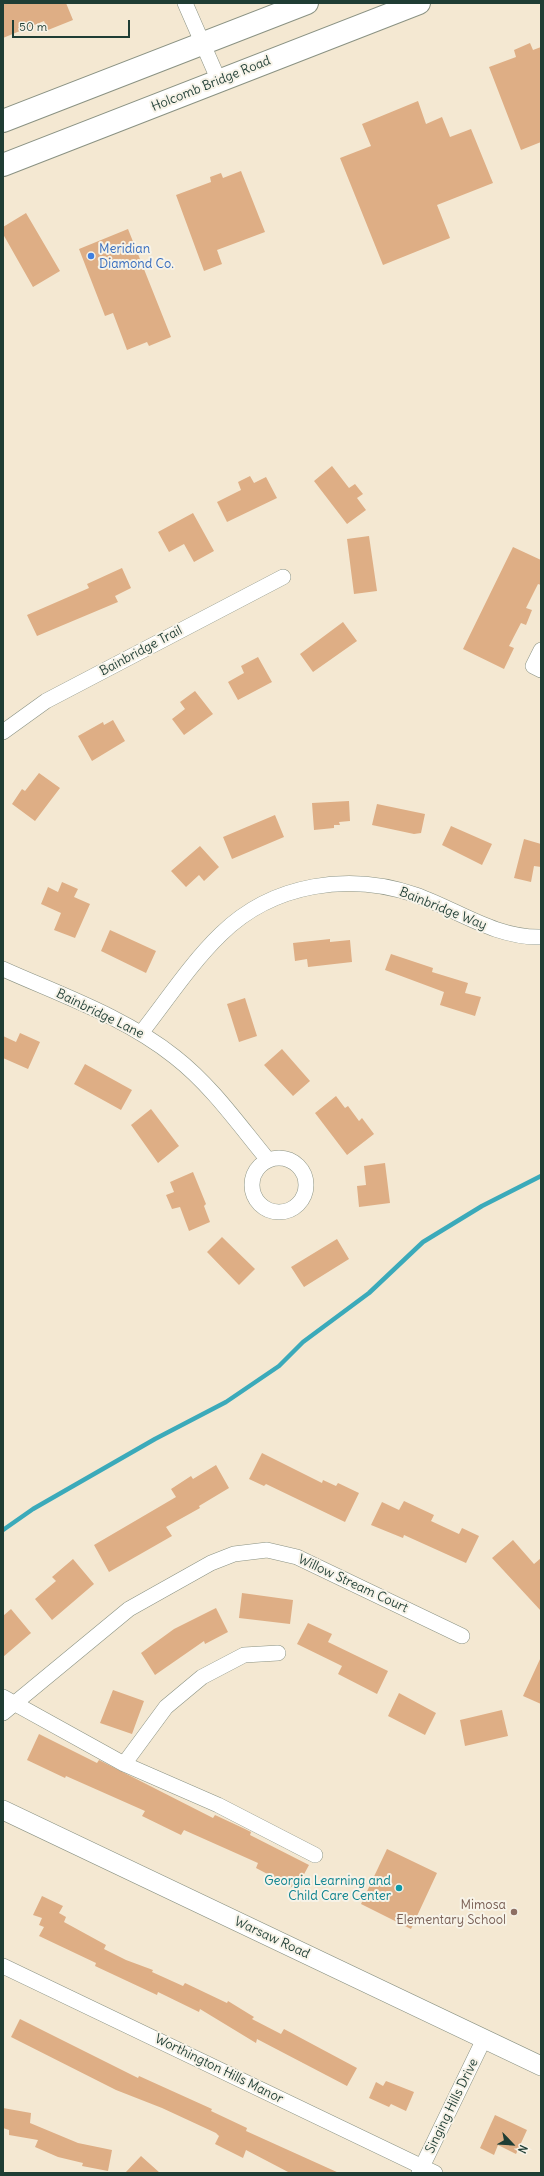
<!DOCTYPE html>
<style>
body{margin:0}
#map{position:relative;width:544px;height:2176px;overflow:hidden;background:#f4e8d2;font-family:Delius,sans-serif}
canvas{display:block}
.frame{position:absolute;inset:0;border:4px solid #1f3d34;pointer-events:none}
.north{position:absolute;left:492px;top:2124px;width:40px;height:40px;-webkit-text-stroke:3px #f7f3e8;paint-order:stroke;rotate:115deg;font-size:11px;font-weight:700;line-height:16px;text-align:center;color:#1f3d34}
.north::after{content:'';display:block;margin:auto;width:14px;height:18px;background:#1f3d34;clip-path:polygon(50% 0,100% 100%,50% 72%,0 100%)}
.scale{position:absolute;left:12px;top:20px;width:118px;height:18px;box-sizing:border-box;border:2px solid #1f3d34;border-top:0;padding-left:5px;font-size:12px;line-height:14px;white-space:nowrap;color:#1f3d34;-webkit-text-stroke:3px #f7f3e8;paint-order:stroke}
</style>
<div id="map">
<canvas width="544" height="2176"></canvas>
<div class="frame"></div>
<div class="north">N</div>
<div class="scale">50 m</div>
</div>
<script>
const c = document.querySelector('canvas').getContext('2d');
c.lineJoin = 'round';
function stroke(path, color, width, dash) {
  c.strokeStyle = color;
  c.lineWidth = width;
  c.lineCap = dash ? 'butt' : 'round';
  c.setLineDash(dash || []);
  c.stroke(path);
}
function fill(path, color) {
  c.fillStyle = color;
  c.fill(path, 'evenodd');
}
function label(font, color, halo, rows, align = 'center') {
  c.font = font + ' Delius,sans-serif';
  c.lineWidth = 4;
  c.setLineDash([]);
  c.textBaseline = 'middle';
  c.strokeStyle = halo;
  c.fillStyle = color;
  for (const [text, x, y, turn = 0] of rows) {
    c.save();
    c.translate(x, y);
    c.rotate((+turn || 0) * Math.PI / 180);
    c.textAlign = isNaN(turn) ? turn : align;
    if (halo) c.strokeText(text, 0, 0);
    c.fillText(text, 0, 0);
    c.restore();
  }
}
const stream = new Path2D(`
 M3,1530L33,1509L155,1439L226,1402L279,1366L303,1342L369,1293L423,1242L482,1206L541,1176`);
const building = new Path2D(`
 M3,3H66L73,20L48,30L44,21L3,38Z
 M530,43L533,50L541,47V142L521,150L489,67L516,57L514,50Z
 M418,101L426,124L442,117L450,137L471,129L493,183L437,205L450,238L383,265L340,158L371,146L362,124Z
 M241,171L265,232L217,250L222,264L204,271L176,195L211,182L210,177L221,173L223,178Z
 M26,213L60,271L33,287L3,234V227Z
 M128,229L171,337L149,346L147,342L127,350L113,313L105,316L79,249Z
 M332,466L349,488L355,484L363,494L357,498L366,510L347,524L314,481Z
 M250,476L254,483L266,477L277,498L227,522L217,502L241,490L238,482Z
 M193,513L214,551L194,562L184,544L169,552L158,532Z
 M369,536L377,591L354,594L347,539Z
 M513,547L541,560V585L538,584L526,608L532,610L526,625L521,623L509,646L514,648L504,669L463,649Z
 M122,568L131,588L115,596L118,602L37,636L27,615L89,588L87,584Z
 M343,622L357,641L313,672L300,654Z
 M258,657L272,682L238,700L228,682L244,673L241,666Z
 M195,691L213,714L184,735L172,719L185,709L180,702Z
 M113,720L125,741L92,761L78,736L103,722L104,725Z
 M39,773L60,788L35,821L12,804L22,789L25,791Z
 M349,801L350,821L339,822L340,825H334V828L314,830L312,803Z
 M377,804L425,814L421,833L414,834L372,825Z
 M275,815L284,837L232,859L223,837Z
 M451,826L492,844L482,865L442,845Z
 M524,839L541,844V867L534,866L531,882L514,878Z
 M200,846L219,867L204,881L199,875L186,887L171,871Z
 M62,882L78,889L74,897L90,904L75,938L54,930L61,913L41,904L48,887L58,892Z
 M110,930L156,951L146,973L101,951Z
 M330,939V942L350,940L352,962L308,967L307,959L295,961L293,943Z
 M391,954L433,968L432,972L468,983L465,993L481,997L475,1016L440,1005L444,992L385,970Z
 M245,998L257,1036L239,1042L227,1004Z
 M20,1033L40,1042L28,1069L3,1058V1036L16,1042Z
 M282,1049L310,1081L293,1096L264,1065Z
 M85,1064L132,1090L121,1110L74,1084Z
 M336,1096L345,1108L348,1106L359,1121L362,1118L374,1134L347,1155L315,1113Z
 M151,1109L179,1146L158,1163L131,1125Z
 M385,1163L390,1203L359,1207L357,1186L366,1185L364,1166Z
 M193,1172L206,1204L204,1206L210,1222L189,1231L180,1207L172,1209L166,1195L174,1192L170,1182Z
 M222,1237L255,1269L239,1285L207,1252Z
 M337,1239L349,1259L304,1287L291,1267Z
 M262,1453L322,1483L323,1480L336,1486L338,1483L359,1493L345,1522L266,1484L264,1486L249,1479Z
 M216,1465L229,1488L199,1506L200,1508L166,1527L172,1536L109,1572L94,1545L176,1497L171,1489L191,1476L193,1479Z
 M404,1501L434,1515L431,1521L459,1534L462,1528L479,1536L466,1563L404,1535L403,1538L371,1525L382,1502L399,1510Z
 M513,1540L534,1564L541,1558V1611L492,1558Z
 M73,1559L94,1584L52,1620L35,1599L56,1581L52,1577Z
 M242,1593L293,1600L290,1624L239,1618Z
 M216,1608L228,1632L205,1644L204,1641L155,1675L141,1653L174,1629Z
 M11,1609L31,1633L3,1657V1616Z
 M308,1623L332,1634L328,1642L388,1671L377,1694L338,1674L342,1666L297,1644Z
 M541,1657V1704L523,1696Z
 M113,1690L144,1701L132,1734L100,1723Z
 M399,1693L436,1713L425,1735L388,1716Z
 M502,1710L508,1736L465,1746L460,1720Z
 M39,1734L97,1763L99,1760L213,1818L215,1815L245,1829L251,1832L250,1835L309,1865L296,1889L256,1868L258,1863L184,1830L181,1835L142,1816L145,1811L66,1776L65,1778L27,1760Z
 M387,1849L437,1873L411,1929L361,1904Z
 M42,1896L63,1906L59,1913L66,1917L64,1922L106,1945L104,1949L126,1960L153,1970L152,1972L183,1986L185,1983L227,2003L228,2001L254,2017L252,2019L281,2034L284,2029L357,2068L347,2086L257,2039L256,2043L200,2009L199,2012L158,1992L157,1995L95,1966L96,1963L39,1936L44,1927L39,1925L42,1918L33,1915Z
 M20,2019L138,2078L139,2076L212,2109L211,2111L247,2128L246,2131L339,2173H290L246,2150L243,2158L215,2144L219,2136L216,2133L162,2108L116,2090L11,2037Z
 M386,2081L414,2092L406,2111L391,2104L389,2107L369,2098L376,2082L383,2086Z
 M3,2108L31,2113L30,2123L78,2143L112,2150L108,2171L82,2166L83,2163L58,2157L35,2147L38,2140L9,2135V2130L3,2128Z
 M495,2115L527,2130L516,2154L498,2145L494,2155L480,2148Z
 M141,2156L160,2173H125Z`);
const minor = new Path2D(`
 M185,3L219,81
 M541,650L533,666L541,670
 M3,732L46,701L283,577
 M3,969C61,995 125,1017 175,1057C212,1086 239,1125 268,1160
 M141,1033C167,1000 191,963 221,934C273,883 350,872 416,895C458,910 495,938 541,937
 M252 1185a27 27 0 1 1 54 0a27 27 0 1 1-54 0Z
 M3,1697L124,1764L218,1805L315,1855
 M3,1713L129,1609L211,1563L234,1554L267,1550L297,1557L462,1636
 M124,1764L166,1707L202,1677L244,1655L278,1653
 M3,1966L435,2173
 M419,2173L484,2039`);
const tertiary = new Path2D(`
 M3,1810L541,2066`);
const primary = new Path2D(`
 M3,121L307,3
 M3,165L419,3`);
const markers = [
 [91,256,4,"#3f7fe0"],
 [399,1888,4,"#0f9aa8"],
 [514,1912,4,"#8d6e63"]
];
const streetNames = [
 ["Holcomb Bridge Road",211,84,-22],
 ["Bainbridge Trail",141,651,-28],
 ["Bainbridge Way",443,909,22],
 ["Bainbridge Lane",100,1014,26],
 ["Willow Stream Court",353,1584,25],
 ["Warsaw Road",272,1938,25],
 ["Worthington Hills Manor",219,2069,26],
 ["Singing Hills Drive",452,2106,-64]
];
const shopNames = [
 ["Meridian",99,249],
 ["Diamond Co.",99,264]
];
const cultureNames = [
 ["Georgia Learning and",391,1881],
 ["Child Care Center",391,1896]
];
const educationNames = [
 ["Mimosa",506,1905],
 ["Elementary School",506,1920]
];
stroke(stream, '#3baaba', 4.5);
fill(building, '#deae85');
stroke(minor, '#8a9283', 16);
stroke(tertiary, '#8a9283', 20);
stroke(primary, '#8a9283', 24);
stroke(minor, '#fff', 15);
stroke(tertiary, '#fff', 19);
stroke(primary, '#fff', 22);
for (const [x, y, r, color] of markers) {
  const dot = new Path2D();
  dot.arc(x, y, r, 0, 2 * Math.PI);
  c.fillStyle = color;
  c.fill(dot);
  stroke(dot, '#f7f3e8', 1.5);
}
label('13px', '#1f3d34', '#f7f3e8', streetNames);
label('13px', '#366cbe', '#f7f3e8', shopNames, 'left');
label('13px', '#0d838f', '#f7f3e8', cultureNames, 'right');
label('13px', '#785e54', '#f7f3e8', educationNames, 'right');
</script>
